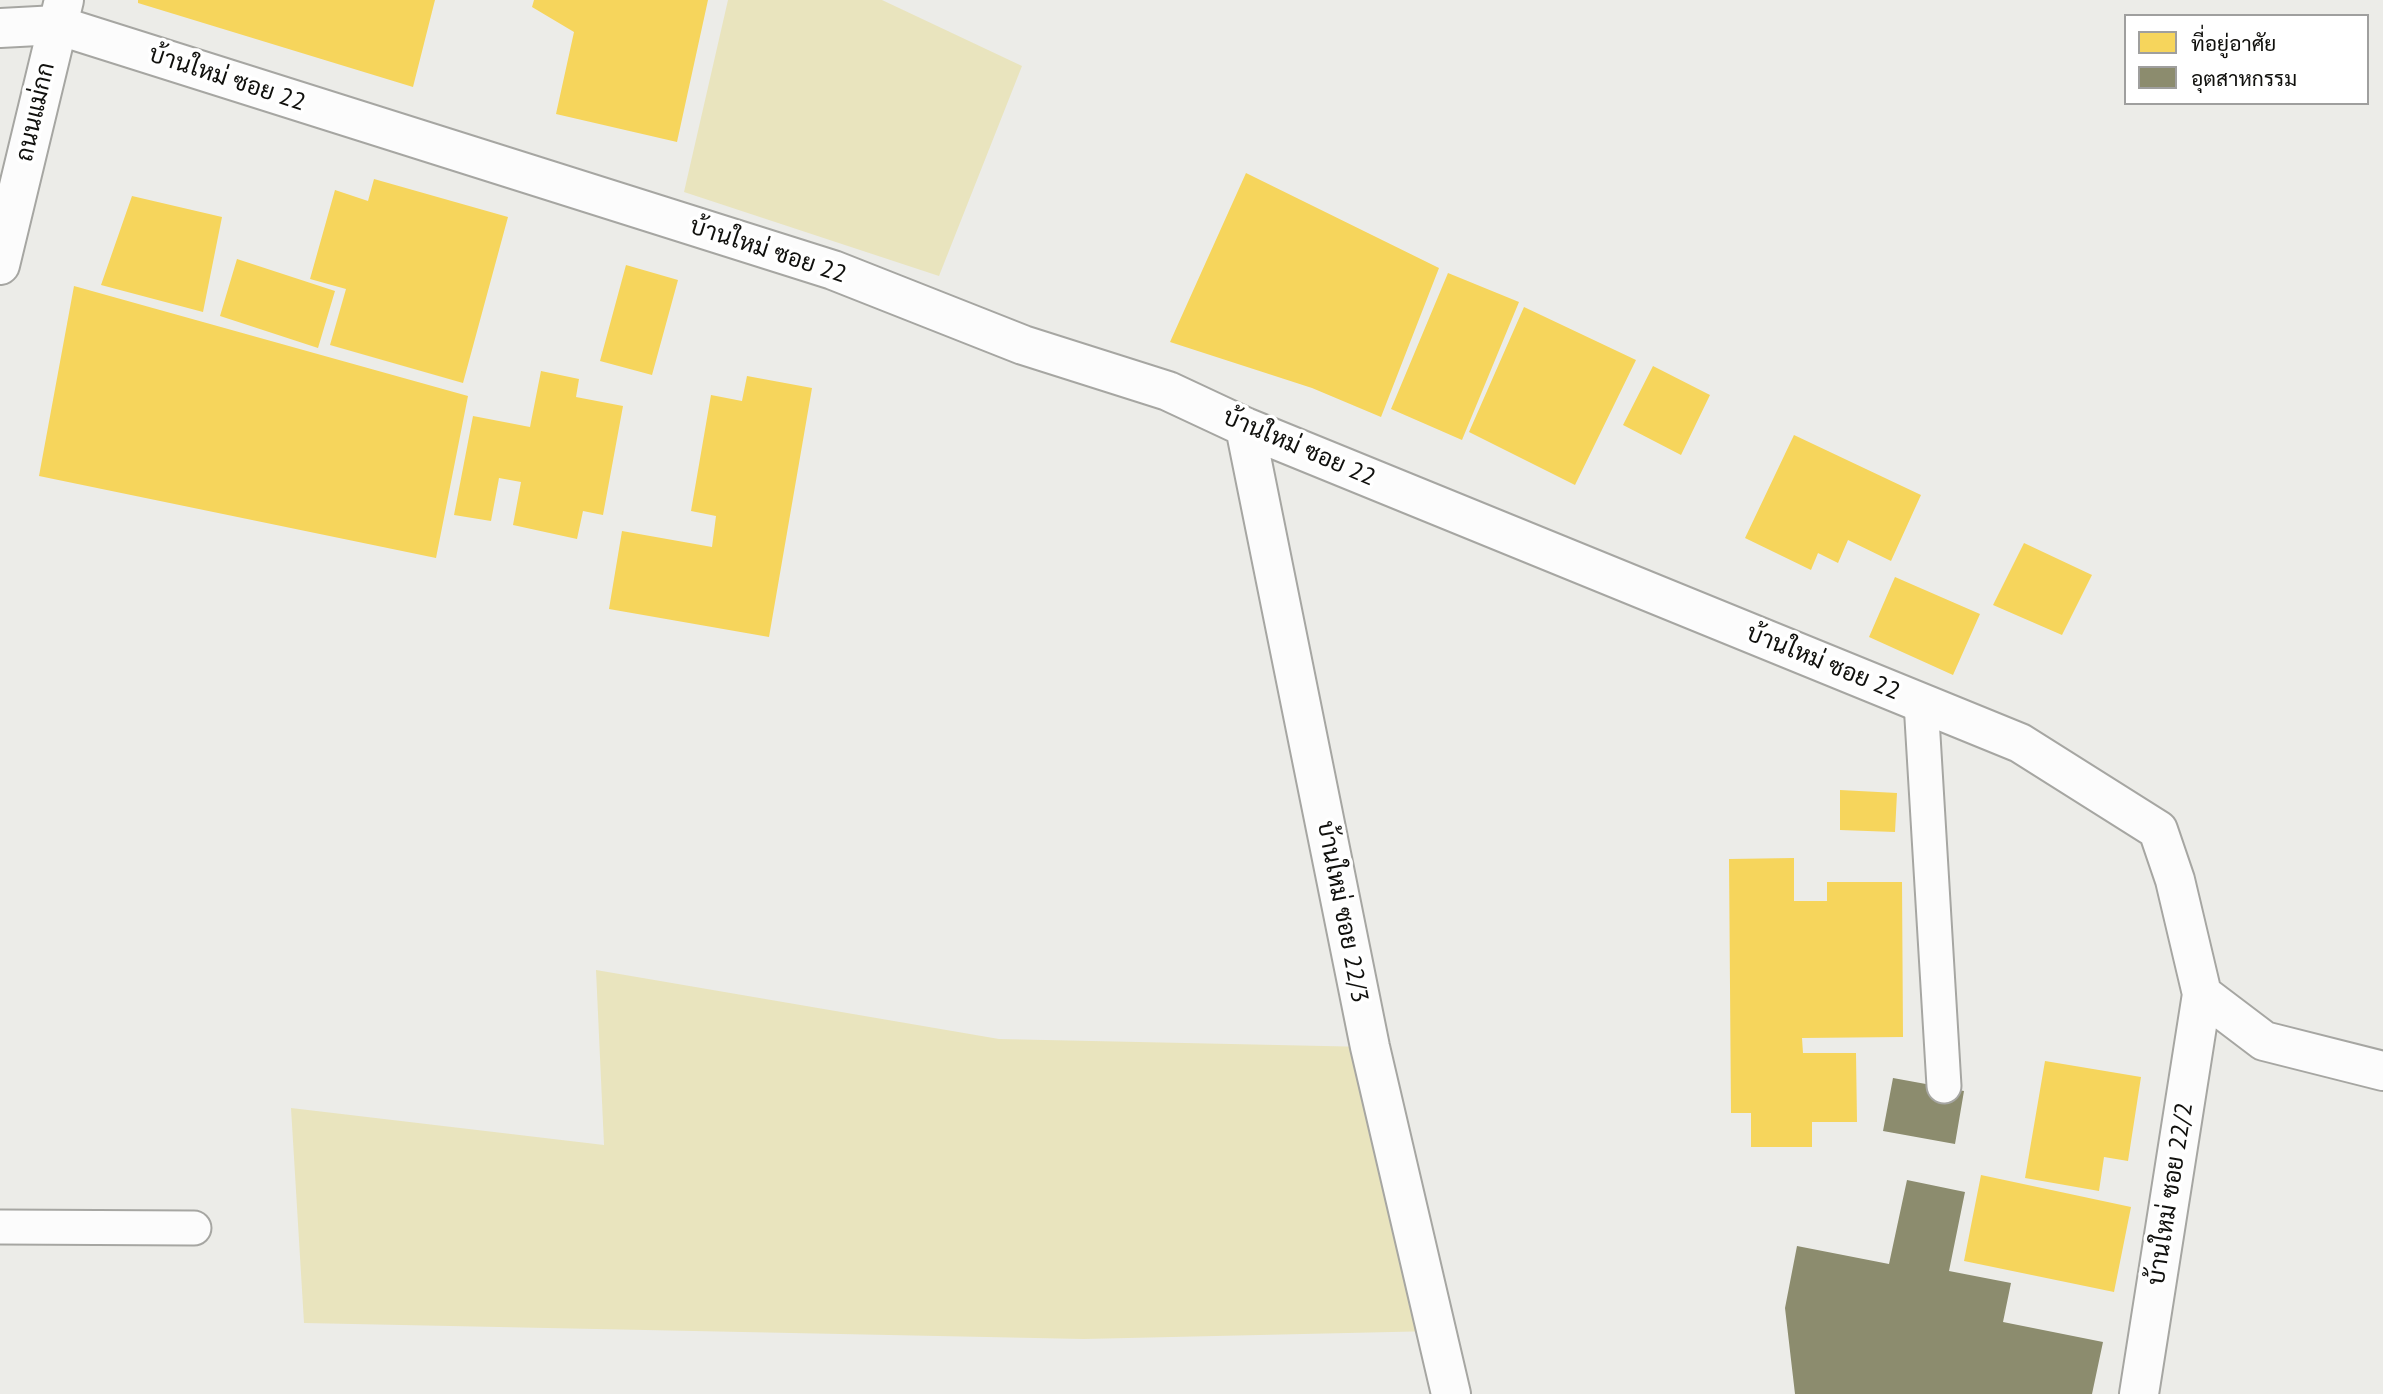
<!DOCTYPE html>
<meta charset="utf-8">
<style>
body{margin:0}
#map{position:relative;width:2383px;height:1394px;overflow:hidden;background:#ecece8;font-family:"PT Sans",Sarabun,sans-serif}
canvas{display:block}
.legend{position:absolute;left:2124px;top:14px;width:245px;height:91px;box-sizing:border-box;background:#fff;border:2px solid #9f9f9e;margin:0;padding:9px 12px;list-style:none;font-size:21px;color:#10100d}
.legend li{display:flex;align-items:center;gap:14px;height:35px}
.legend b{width:35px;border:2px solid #9f9f9e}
</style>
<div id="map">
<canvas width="2383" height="1394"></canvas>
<ul class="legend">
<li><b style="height:19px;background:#f6d55c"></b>ที่อยู่อาศัย</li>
<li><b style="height:19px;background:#8c8c6e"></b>อุตสาหกรรม</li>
</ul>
</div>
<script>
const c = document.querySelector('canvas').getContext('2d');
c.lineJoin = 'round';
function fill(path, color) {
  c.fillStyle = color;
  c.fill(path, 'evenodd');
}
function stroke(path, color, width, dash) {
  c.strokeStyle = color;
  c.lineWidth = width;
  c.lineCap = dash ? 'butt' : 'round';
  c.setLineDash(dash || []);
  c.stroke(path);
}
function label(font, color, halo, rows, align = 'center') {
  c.font = font + ' "PT Sans",Sarabun,sans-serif';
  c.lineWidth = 7;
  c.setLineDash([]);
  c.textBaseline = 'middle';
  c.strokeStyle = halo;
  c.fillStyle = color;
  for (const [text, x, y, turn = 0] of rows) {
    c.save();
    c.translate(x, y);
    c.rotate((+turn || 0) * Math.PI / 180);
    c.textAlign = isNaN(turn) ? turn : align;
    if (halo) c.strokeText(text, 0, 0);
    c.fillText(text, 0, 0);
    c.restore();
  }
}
const green = new Path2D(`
 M728,0H882L1022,66L939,276L684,192Z
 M596,970L999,1039L1370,1047L1436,1331L1084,1339L304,1323L291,1108L604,1145Z`);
const homes = new Path2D(`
 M138,0H435L413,87L138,3Z
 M534,0H708L677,142L556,114L574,32L532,7Z
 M1246,173L1439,268L1381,417L1312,388L1170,342Z
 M374,179L508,217L463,383L330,345L346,289L310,279L335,190L368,201Z
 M132,196L222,217L203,312L101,285Z
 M237,259L335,291L318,348L220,316Z
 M626,265L678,280L652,375L600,361Z
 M1448,273L1519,302L1462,440L1391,409Z
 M74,286L468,396L436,558L39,476Z
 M1524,307L1636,360L1575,485L1469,432Z
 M1653,366L1710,395L1681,455L1623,425Z
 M541,371L579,379L576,397L623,406L603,515L583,511L577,539L513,525L521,482L499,478L491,521L454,515L473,416L530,427Z
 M747,376L812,388L769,637L609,609L622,531L712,547L716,516L691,511L711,395L742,401Z
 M1794,435L1921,495L1891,561L1848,540L1838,563L1818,553L1811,570L1745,538Z
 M2024,543L2092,575L2062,635L1993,605Z
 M1895,577L1980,614L1953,675L1869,637Z
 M1840,790L1897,793L1895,832L1840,830Z
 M1794,858V901H1827V882H1902L1903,1037L1802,1038L1803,1053H1856L1857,1122H1812V1147H1751V1113H1731L1729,859Z
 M2045,1061L2141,1077L2128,1161L2104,1157L2099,1191L2025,1178Z
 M1981,1175L2131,1207L2114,1292L1964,1261Z`);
const industry = new Path2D(`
 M1893,1078L1964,1091L1955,1144L1883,1131Z
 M1907,1180L1965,1192L1949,1271L2011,1283L2003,1322L2103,1342L2092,1394H1795L1785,1308L1797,1246L1889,1264Z`);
const service = new Path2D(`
 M1921,702L1944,1086
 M0,1227L194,1228`);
const minor = new Path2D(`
 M0,28L57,25L833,270L1023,345L1168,391L1245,427L2020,743L2158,830L2175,880L2202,994L2264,1041L2383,1071
 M1245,427L1370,1047L1451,1394
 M2139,1394L2202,994`);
const tertiary = new Path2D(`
 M0,265L64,0`);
const streetNames = [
 ["บ้านใหม่ ซอย 22",227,79,18],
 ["ถนนแม่กก",36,112,-77],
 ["บ้านใหม่ ซอย 22",768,251,18],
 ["บ้านใหม่ ซอย 22",1299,448,23],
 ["บ้านใหม่ ซอย 22",1823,663,22],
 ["บ้านใหม่ ซอย 22/3",1342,912,79],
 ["บ้านใหม่ ซอย 22/2",2171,1194,-81]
];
fill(green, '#e9e4be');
fill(homes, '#f6d55c');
fill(industry, '#8c8c6e');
stroke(service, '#a6a6a2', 37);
stroke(minor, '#a6a6a2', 42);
stroke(tertiary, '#a6a6a2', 42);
stroke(service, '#fcfcfc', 33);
stroke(minor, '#fcfcfc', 38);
stroke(tertiary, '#fcfcfc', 38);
label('24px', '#10100d', '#fff', streetNames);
</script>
